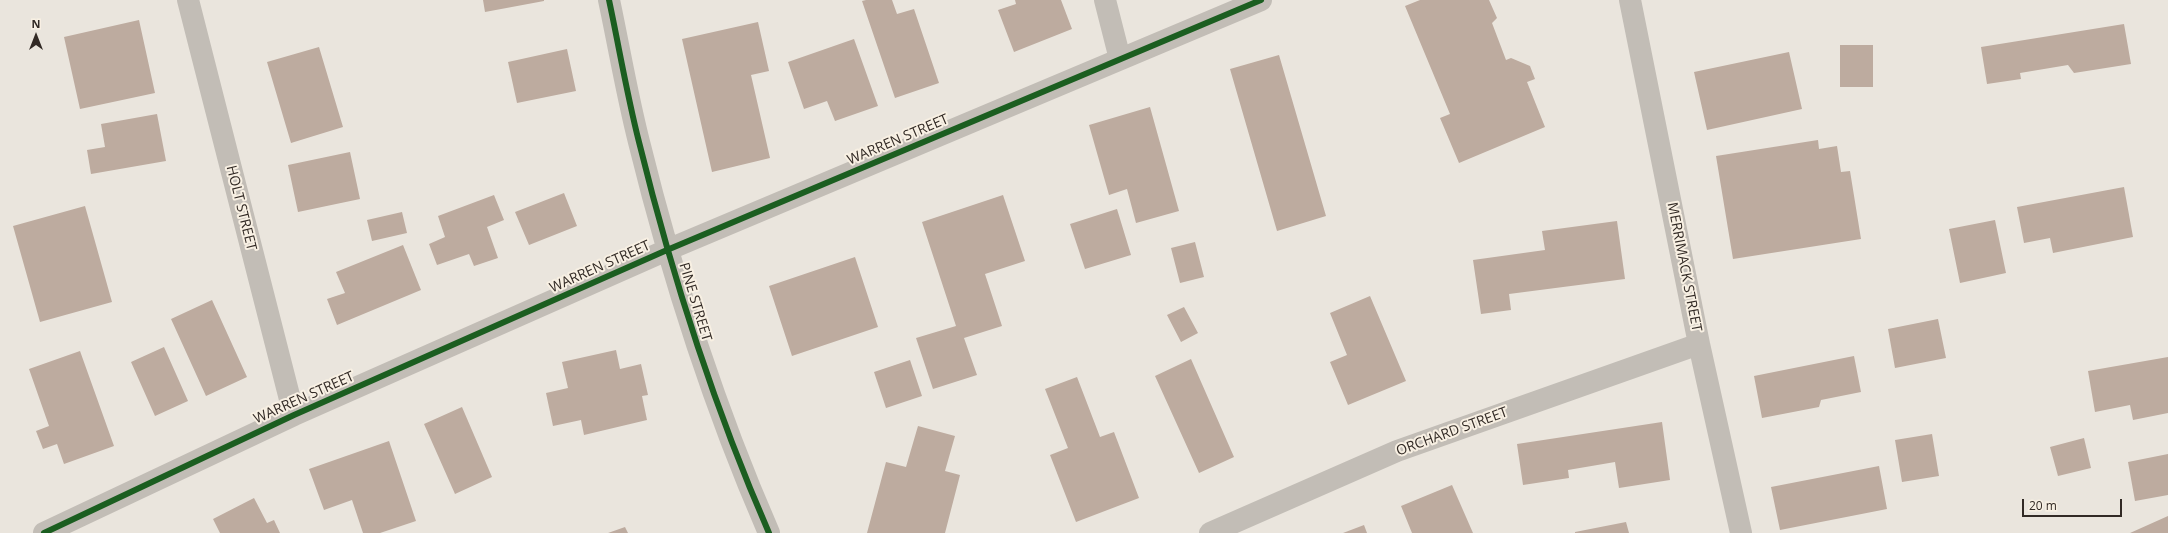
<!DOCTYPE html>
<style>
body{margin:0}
#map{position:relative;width:2168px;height:533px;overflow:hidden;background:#eae5dd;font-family:"Open Sans",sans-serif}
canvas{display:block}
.north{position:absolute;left:16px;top:16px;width:40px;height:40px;-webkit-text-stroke:3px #f8f0e3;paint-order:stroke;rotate:0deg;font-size:11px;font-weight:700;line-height:16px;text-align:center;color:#322a25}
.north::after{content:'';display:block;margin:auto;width:14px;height:18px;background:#322a25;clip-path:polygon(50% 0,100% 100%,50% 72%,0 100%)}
.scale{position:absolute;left:2022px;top:499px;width:100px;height:18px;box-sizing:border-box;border:2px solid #322a25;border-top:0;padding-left:5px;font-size:12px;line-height:14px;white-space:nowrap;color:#322a25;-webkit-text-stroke:3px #f8f0e3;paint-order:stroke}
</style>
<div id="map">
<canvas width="2168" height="533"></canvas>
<div class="north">N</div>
<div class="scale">20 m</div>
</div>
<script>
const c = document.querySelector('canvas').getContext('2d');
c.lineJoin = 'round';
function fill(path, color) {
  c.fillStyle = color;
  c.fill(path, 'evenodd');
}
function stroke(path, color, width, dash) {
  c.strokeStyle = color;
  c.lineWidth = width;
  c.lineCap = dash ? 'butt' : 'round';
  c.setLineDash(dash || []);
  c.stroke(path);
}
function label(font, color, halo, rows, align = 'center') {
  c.font = font + ' "Open Sans",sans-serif';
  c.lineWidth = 4;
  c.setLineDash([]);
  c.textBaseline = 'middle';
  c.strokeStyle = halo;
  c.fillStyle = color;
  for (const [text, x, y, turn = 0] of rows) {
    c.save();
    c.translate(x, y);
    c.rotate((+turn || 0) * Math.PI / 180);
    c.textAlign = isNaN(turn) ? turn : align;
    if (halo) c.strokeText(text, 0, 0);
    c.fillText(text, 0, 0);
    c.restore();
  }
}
const building = new Path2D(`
 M483,0H544V1L485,12Z
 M866,0H892L897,14L914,9L939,83L895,98L862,1Z
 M1015,0H1061L1072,29L1014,52L998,10L1016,4Z
 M1420,0H1489L1497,18L1492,23L1506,60L1511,58L1530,66L1535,79L1527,82L1545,127L1459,163L1440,118L1450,114L1405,6Z
 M139,20L155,93L80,109L64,37Z
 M758,22L769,71L751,75L770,158L712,172L682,39Z
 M2124,24L2131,64L2074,73L2068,65L2020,73L2021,79L1987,84L1981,47Z
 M854,39L878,106L835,121L827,101L804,109L788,62Z
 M1840,45H1873V87H1840Z
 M319,47L343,127L291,143L267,62Z
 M567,49L576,91L517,103L508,62Z
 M1789,52L1802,109L1707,130L1694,72Z
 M1279,55L1326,216L1277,231L1230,69Z
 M1150,107L1179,211L1136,223L1127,189L1109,195L1089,125Z
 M157,114L166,161L91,174L87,150L105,147L101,124Z
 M1818,140L1819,149L1837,146L1841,172L1850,171L1861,239L1733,259L1716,156Z
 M350,152L360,199L298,212L288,165Z
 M2124,187L2133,237L2053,253L2050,238L2024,243L2017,207Z
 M564,193L577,226L529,245L515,212Z
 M494,195L504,220L487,227L498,258L474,266L469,254L437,265L429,244L445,237L438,216Z
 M1003,195L1025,261L985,274L1002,326L964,338L977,375L933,389L916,338L956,326L922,222Z
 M85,206L112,302L40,322L13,226Z
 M1117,209L1131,255L1085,269L1070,224Z
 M402,212L407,233L372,241L367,220Z
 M1995,220L2006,273L1960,283L1949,229Z
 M1617,221L1625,279L1509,294L1511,310L1481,314L1473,260L1545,250L1542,231Z
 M1195,242L1204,277L1180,283L1171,248Z
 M403,245L421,290L337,325L327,299L345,293L336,272Z
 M855,257L878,327L792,356L769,286Z
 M1370,296L1406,381L1348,405L1330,362L1347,355L1330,313Z
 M212,300L247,377L206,396L171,319Z
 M1184,307L1198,333L1181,342L1167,315Z
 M1938,319L1946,358L1895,368L1888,329Z
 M164,347L188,401L155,416L131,362Z
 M616,350L620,369L641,364L648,395L642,396L647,420L584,435L581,420L553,426L546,393L568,388L562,362Z
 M80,351L114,446L64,464L57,444L43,449L36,431L49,426L29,369Z
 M1854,356L1861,392L1821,400L1819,407L1762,418L1754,376Z
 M2168,357V413L2133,420L2130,405L2095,412L2088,371Z
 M1191,359L1234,457L1199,473L1155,376Z
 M910,360L922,396L886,408L874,372Z
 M1077,377L1100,437L1114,432L1139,498L1076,522L1050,455L1068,448L1045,389Z
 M462,407L492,477L455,494L424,424Z
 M1662,422L1670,480L1619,488L1615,462L1568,470L1569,478L1523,485L1517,444Z
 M918,426L955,436L945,471L960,475L945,533H867L886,462L906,467Z
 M1932,434L1939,476L1902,482L1895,440Z
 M2084,438L2091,468L2058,476L2050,447Z
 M389,441L416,521L380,533H363L352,500L324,510L309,469Z
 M2168,454V495L2135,501L2128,462Z
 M1879,466L1887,509L1780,530L1771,487Z
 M1452,485L1473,533H1412L1401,506Z
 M254,498L267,523L274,520L280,533H220L213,519Z
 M2168,516V533H2130Z
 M1626,522L1629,533H1575V532Z
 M1364,525L1367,533H1343Z
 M625,527L628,533H608Z`);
const minor = new Path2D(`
 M188,0L294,415
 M609,0C619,47 627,95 639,142C672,276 714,407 769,533
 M1105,0L1120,59
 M1630,0L1699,344L1741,533
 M44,533L294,415L667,250L1261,0
 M1210,533L1397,451L1699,344`);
const cycleway = new Path2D(`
 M609,0C619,47 627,95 639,142C672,276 714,407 769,533
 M44,533L294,415L667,250L1261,0`);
const streetNames = [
 ["WARREN STREET",898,140,-23],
 ["HOLT STREET",241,208,76],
 ["WARREN STREET",600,267,-24],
 ["MERRIMACK STREET",1684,267,79],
 ["PINE STREET",695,302,73],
 ["WARREN STREET",304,398,-24],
 ["ORCHARD STREET",1452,432,-20]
];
fill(building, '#bdab9f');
stroke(minor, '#c2bdb6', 22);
stroke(cycleway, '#1b5e20', 6);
label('14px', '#322a25', '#f8f0e3', streetNames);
</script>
